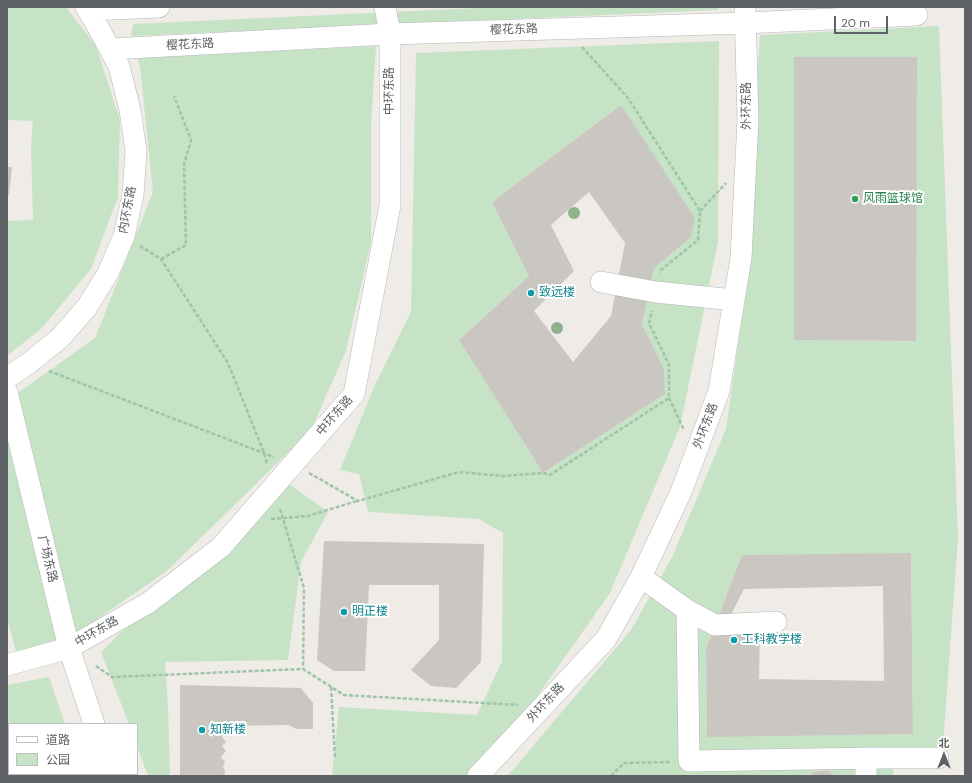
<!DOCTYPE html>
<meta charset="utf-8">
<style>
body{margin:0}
#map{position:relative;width:972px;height:783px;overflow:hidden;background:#efece7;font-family:"DM Sans","Noto Sans SC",sans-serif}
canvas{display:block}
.frame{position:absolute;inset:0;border:8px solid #5e6165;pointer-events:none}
.legend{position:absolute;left:8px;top:723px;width:130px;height:52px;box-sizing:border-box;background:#fff;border:1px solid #bfc0c1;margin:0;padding:5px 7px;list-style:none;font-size:12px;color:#5e6165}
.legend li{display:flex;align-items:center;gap:8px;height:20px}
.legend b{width:20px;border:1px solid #bfc0c1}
.north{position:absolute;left:924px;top:735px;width:40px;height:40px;-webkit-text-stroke:3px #fff;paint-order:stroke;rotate:0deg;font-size:11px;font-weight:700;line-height:16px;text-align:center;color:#5e6165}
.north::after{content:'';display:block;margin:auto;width:14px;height:18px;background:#5e6165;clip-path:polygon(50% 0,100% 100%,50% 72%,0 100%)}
.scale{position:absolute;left:834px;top:16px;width:54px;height:18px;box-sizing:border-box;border:2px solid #5e6165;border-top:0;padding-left:5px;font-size:12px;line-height:14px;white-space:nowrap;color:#5e6165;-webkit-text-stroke:3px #fff;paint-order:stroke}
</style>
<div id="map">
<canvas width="972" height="783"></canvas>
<div class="frame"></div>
<ul class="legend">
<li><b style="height:5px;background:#fff"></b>道路</li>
<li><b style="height:11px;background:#c7e3c6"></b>公园</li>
</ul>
<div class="north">北</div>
<div class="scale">20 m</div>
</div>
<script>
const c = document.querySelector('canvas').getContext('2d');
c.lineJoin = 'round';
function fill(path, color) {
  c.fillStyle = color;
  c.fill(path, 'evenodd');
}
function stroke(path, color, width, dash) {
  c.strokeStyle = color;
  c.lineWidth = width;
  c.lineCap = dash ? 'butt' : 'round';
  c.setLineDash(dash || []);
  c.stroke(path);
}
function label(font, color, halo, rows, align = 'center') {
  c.font = font + ' "DM Sans","Noto Sans SC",sans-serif';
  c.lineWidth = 4;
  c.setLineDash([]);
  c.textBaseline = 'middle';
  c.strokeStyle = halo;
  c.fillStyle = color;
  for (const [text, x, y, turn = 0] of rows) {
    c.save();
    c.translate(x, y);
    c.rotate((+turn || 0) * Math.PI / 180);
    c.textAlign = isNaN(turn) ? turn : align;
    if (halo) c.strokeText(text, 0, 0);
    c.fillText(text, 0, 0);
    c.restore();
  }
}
const green = new Path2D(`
 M7,7H66L96,46L120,120L118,197L91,269L41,329L8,355L7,351V221L33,220L31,146L33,121L7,120Z
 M498,7H718L717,10L131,36L133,24Z
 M939,26L958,538L944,732L947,757H892L894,776H835L827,770L813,772L811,776H506L512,771L631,630L673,555L726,429L742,318L760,35ZM794,57L916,341L794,340ZM911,554L913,734L707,736L706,649L742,555Z
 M719,41L718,242L680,427L610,593L514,729L466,776H332L339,707L477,715L502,661L503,533L479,519L368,512L359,474L340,470L374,387L411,312L416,53ZM621,105L654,268L642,324L664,369L665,394L543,473L459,340L529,276L492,202Z
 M376,46L371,127V242L346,351L311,430L167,571L77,633L69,624L15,395L95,338L153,192L140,66L137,58Z
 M7,423L58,641L16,652L7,618Z
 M285,481L328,512L301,562L288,660L165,662L168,706L170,776H148L137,746V724H129L101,652L123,630L202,570Z
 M49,677L65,724H9V774H82L83,775L7,774V685Z`);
const building = new Path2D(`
 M794,57H917L916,341L794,340Z
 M621,105L695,218L691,237L654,268L642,324L664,369L665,394L543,473L459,340L529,276L492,202ZM589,192L625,243L611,316L573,362L534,311L574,271L551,225Z
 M7,167H12L9,195L7,196Z
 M324,541L484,544L481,662L456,688L431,686L411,670L439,640V585H369L365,671H334L317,660Z
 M911,553L913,734L707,737L706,649L742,555ZM883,586L884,681L759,679L760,627L723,630L744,589Z
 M180,685L301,688L313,703V729H297L288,725L222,726L226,732L222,737L226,742L222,746L226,751L221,757L225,762L223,767L225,771L224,776H180Z
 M827,770L835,776H811L813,772Z`);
const path = new Path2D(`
 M582,47L628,98L700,211L698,240L661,270L660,273
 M700,211L726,183
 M140,246L161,259L228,363L264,453L267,464
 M161,259L186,245L184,164L191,140L174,96
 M49,371L274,457
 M669,398L684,430
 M309,473L358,501L459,472L504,476L543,473L550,475L669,398V365L649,323L652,311
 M280,509L304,588L303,669
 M271,519L308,516L357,501
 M96,666L112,677L303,669L344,695L518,705
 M331,687L335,759
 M611,776L624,763L671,762`);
const minor = new Path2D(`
 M88,10L159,7
 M110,49L390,34L745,23L917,15
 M601,282L656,292L734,300
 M7,378L29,363L60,338L87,307L108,273L124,236L133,195L136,151L130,110L119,66L99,29L86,7
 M7,392L69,648L94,724
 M641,577L687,610L715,625L776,622
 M687,610L689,761L874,758H938
 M7,665L69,648L148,603L221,547L354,394L390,205V34L385,7
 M866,758V776
 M110,774L111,776
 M478,776L606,639L641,577L681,492L719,391L741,258L748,120L745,7`);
const trees = [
 [574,213],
 [557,328]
];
const markers = [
 [855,199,4,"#2e9e5b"],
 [531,293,4,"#0f9aa8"],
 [344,612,4,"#0f9aa8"],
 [734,640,4,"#0f9aa8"],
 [202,730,4,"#0f9aa8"]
];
const streetNames = [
 ["樱花东路",514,30,-2],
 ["樱花东路",190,45,-3],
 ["中环东路",390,91,-90],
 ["外环东路",747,106,-90],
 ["内环东路",128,210,-79],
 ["中环东路",335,416,-49],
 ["外环东路",706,426,-69],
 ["广场东路",47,559,76],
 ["中环东路",97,632,-30],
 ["外环东路",546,703,-47]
];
const leisureNames = [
 ["风雨篮球馆",863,199]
];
const cultureNames = [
 ["致远楼",539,293],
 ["明正楼",352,612],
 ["工科教学楼",742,640],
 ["知新楼",210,730]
];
fill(green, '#c7e3c6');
fill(building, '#cac7c3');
stroke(minor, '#b3b6ba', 22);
stroke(path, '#9fc4a8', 2.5, [4, 2]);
stroke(minor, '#fff', 21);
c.fillStyle = '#8eb28b';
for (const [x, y] of trees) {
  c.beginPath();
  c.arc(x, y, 6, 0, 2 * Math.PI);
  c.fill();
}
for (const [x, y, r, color] of markers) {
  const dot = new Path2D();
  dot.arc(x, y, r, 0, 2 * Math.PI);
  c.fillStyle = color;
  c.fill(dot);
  stroke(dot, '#fff', 1.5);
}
label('12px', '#5e6165', '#fff', streetNames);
label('12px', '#27864d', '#fff', leisureNames, 'left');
label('12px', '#0d838f', '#fff', cultureNames, 'left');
</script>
